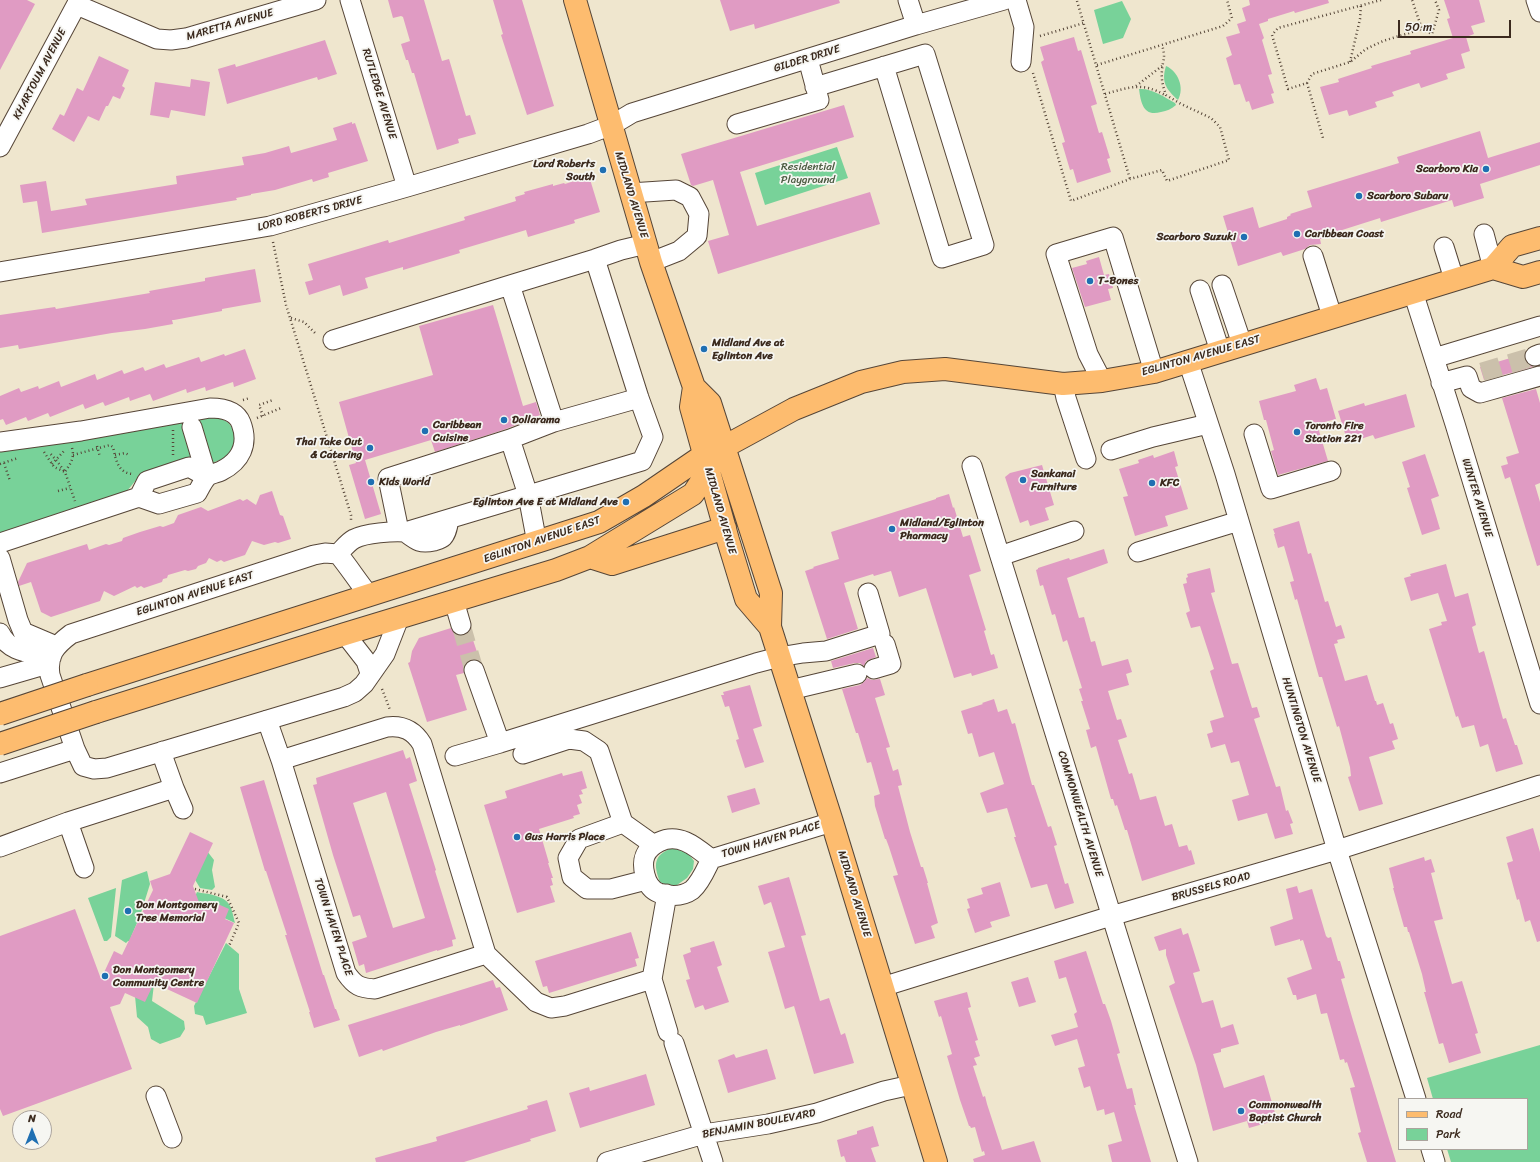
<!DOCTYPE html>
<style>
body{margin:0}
#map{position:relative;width:1540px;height:1162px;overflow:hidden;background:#efe6ce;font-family:Sriracha,sans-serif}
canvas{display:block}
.legend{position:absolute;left:1398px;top:1098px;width:130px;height:52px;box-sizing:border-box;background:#f6f6f2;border:1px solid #aba49d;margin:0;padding:5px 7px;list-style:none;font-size:12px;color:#3b2a1e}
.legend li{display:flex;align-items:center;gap:8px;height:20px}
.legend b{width:20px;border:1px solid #aba49d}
.north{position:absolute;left:12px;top:1110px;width:40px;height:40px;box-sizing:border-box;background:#f6f6f2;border:1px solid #aba49d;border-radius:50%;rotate:0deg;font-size:11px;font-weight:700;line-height:16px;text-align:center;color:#3b2a1e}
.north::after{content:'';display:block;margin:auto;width:14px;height:18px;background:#1f6fb2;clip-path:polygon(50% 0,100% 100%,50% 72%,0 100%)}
.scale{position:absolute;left:1398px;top:20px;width:113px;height:18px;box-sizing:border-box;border:2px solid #3b2a1e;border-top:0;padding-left:5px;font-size:12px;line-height:14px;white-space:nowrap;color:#3b2a1e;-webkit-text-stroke:3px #f6f6f2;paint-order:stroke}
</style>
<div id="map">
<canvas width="1540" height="1162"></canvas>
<ul class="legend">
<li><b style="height:5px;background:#fdbc6f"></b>Road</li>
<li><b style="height:11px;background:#78d299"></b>Park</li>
</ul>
<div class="north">N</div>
<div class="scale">50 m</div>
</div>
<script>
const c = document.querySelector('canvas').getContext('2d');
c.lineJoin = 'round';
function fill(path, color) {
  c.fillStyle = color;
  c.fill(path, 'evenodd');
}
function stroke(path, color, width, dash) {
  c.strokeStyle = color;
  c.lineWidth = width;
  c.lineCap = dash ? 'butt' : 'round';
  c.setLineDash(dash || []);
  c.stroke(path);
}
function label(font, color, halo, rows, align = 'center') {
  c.font = font + ' Sriracha,sans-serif';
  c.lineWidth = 3.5;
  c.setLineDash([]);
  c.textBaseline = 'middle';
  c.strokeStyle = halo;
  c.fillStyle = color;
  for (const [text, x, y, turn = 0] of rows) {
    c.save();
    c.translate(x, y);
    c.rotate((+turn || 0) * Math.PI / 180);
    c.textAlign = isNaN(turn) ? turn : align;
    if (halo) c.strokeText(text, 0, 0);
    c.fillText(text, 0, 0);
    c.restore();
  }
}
const green = new Path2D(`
 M1122,1L1131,19L1123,38L1103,44L1094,10Z
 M1166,66C1178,71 1185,88 1178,100C1166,89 1161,82 1166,66Z
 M1139,89C1152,88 1164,97 1175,103L1176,105C1171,109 1167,111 1161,112C1144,117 1141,104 1139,89Z
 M837,147L848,178L765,205L755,173Z
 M209,417C231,419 235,426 235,447L225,458L212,463L193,457L141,474L127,491L0,534V450Z
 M672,848L688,853L694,861L693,869L687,878L677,885L669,886L660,882C653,864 654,855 672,848Z
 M207,851L214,860L212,870L215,887L212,890L200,888L194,878Z
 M147,871L150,884L140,916L131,937L132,939V941H128L126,943L115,936L122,880Z
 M116,888L111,937L107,941H104L88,898Z
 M197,892C203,894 208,893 213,895C231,900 231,906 235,923L192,903Z
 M226,943L239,954V989L247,1013L206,1025L203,1016L195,1014L194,1006Z
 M136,976L154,984L152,1001L184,1021L185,1029L180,1037L160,1044L151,1039L148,1027L137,1017L135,996Z
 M1540,1045V1162H1451L1447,1149H1527V1099H1433L1427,1078Z`);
const building = new Path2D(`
 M0,0H27L35,4L0,70Z
 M388,0H424L442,61L449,59L466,116L470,115L476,134L458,139L459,143L437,150L414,73H412L408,60H406L401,44L410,41L403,17L401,16L393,18Z
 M493,0H522L554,106L527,115L501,35L503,34Z
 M720,0H839L840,3L755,29L754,24L730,31Z
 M1249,0H1328L1329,3L1295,13L1294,11L1268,19V21L1259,24L1264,38L1262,40L1272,74L1268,75L1274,93L1271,94L1274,103L1252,110L1249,101L1246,102L1240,84L1234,85L1226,58L1232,55L1226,37L1240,33L1237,24L1246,21L1242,8L1250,5Z
 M1444,0H1479L1485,22L1471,26L1474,34L1466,37L1470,51L1461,54L1465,68L1446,74L1448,79L1421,88L1419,83L1392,92L1394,96L1375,102L1377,107L1349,116L1347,110L1329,115L1320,87L1339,82L1338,79L1372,68L1371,66L1411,54L1410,51L1453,38L1447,19L1450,18Z
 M1074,37L1078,51L1081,50L1097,104L1091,106L1099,133L1102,132L1110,158L1107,159L1111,172L1077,183L1073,169L1070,170L1062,143L1065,142L1041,62L1044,60L1040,47Z
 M325,40L337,74L318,80L317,77L227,104L218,69L235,64L236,67Z
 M99,56L129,70L122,86L125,88L120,99L113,96L108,106H106L99,121L88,116L74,142L52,129L60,114L64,116L77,88L83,91Z
 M191,79L210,82L205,116L171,110L169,118L150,115L155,82L190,87Z
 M844,105L854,137L740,172L757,226L870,192L880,224L718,274L708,241L729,235L713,180L693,186L691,185L681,154Z
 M352,122V124L355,123L368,161L328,173L329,177L313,182L312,179L275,190L251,194V195L236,198L237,200L42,233L37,201L23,203L20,185L46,181L51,211L87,205L85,199L177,184L176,176L244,165L242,157L265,153L289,146L291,153L337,140L333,128Z
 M1480,131L1488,158L1540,142V165L1480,184L1484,198L1454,207L1452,200L1381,222L1380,218L1339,231V233L1320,239L1321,244L1310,245L1305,249L1283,256L1281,252L1238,266L1223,216L1253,207L1259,228L1287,219V217L1291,215L1290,214L1312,207L1307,191L1399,163L1397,157Z
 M589,176L600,212L574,220L575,223L528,237L526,230L459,250L460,253L403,270V267L365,278L368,288L343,296L340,285L309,295L305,282L313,280L308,264L388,240L389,243L465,220L464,217L516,201L515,197L525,194L524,192L553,184V186L564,183L565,184Z
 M1099,257L1104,275L1109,274L1113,288L1108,289L1111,300L1085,307L1072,268L1087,264L1086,261Z
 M255,269L261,302L222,309V311L174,320H172L173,324L145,329L112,333L19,349L18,345L0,348V315L55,307L56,309L150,293L149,291L205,281V278Z
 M493,305L523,406L536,402L540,415L506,429L435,452L431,440L365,460L381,514L365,519L349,465L356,463L339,402L433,375L419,326Z
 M245,349L256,379L234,387L233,382L206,391L205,387L187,393L186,389L153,401L150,394L130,401L129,397L105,406L103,402L85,409L83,404L50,417L48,413L28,421L26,417L6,425L3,419L0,420V396L19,388L21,392L38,386L39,389L59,381L61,387L95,374L97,380L122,370L124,374L143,367L145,371L164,364L166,368L199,357L201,362L224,354L225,356Z
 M1524,354L1525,360L1528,364L1533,367L1484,380L1480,367Z
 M1316,378L1320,390L1327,388L1336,419L1317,424L1328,461L1278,475L1271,451L1274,450L1266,420H1264L1259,401L1296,391L1294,385Z
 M1536,389L1540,403V483L1535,485L1540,502V565L1537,566L1510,477L1505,479L1501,466L1508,464L1506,457L1519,453L1502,398Z
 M1406,394L1415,427L1375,439L1373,435L1348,443L1338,411L1364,403L1365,406Z
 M1174,451L1178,466L1175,467L1188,509L1165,516L1168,526L1135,536L1123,497L1128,496L1119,469L1139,463L1138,460L1153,455L1154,458Z
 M1425,454L1439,496L1431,499L1440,529L1422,535L1407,488L1410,487L1402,462Z
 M1042,465L1054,505L1045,508L1049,520L1030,526L1028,520L1020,523L1005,477L1010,473Z
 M272,491L280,515L283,516L291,539L278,543L275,542L264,545L252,541L245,555L224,562L221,560L217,562L209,558L206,563L198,566L196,569L188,571L185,570L168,575L167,578L163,579L162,582L144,588L141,586L137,588L135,586L114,596L104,591L100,601L51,617L41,612L31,582L19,586L18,582L27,563L87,544L89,550L106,544L109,545L122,541L123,538L140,532L160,526L163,527L174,523L178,515L201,507L208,511L240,499L243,501L247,499L256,505L260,495Z
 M949,494L953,508L954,507L963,537L970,535L981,571L969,575L986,630L984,631L991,655L994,654L998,668L972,676L971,673L954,678L926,588L899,597L891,571L874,576L873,574L844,583L858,629L827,639L805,571L814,568L813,567L839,559L831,532L936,499V498Z
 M1299,521L1308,554L1311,553L1325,602L1328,601L1336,627L1341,625L1345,638L1337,640L1338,643L1334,644L1345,681L1367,675L1375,701H1376L1377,705L1383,703L1390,724L1393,723L1398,739L1392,741L1395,749L1369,757L1383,804L1359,811L1348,777L1351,776L1350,767L1339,726L1337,727L1322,677H1319L1297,599L1295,600L1290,582L1294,581L1284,546L1278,548L1274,534H1275L1273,529Z
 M1104,549L1108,563L1067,578L1079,618L1084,617L1091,642L1095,641L1102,666L1128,659L1132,672L1126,674L1129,685L1108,691L1117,720L1121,719L1127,737L1118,740L1129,774L1132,773L1140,800L1156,796L1165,826L1172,824L1179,847L1187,845L1189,851L1191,850L1195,864L1142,881L1127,830H1125L1117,805L1115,806L1113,799H1111L1096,746L1091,748L1086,730L1090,729L1081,701H1083L1079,689L1082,688L1067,640L1063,642L1055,614L1052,615L1043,585L1040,586L1036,570L1038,569V568L1069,558L1070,560Z
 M1446,564L1455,597L1468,593L1476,625L1472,627L1479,653L1484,651L1503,719L1506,718L1515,745H1517L1523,764L1496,772L1488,744L1480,747L1474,725L1462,728L1458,716L1456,717L1429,629L1442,625L1441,622L1447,621L1438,593L1411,601L1404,578L1411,576L1410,574Z
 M1210,568L1215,592L1211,593L1232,664L1238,663L1252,708L1257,707L1260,717L1254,719L1276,787L1280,786L1286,811L1288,810L1293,823L1290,824L1293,834L1275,839L1267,813L1238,821L1232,800L1249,795L1239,761L1231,763L1225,744L1211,748L1207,734L1213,732L1210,721L1224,717L1210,671L1214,669L1200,626L1191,628L1186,613L1190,611L1183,584L1187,583L1186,578L1188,577L1187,574Z
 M451,628L454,633L459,636L464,635L470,631L480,661L476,659L470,660L465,663L463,668L464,673L456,675L467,710L427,722L408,663L410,662L412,651L419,638Z
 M873,648L876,657L866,661L864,666L860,663H855L833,668L831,661Z
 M867,678L872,680L880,679L885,695L875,698L890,747L886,748L893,771L898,769L902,785L898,786L910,832L921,867H923L928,883H927L938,923L931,926L935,938L915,944L893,876L898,875L889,847L886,839H885L875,806L874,796L880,794L871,762L867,763L858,733H856L842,689L860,685L864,682Z
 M750,685L762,726L753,729L764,762L745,768L736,740L739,739L729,706L725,707L721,695H724L723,692Z
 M994,699L998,712L1007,709L1012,724L1015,723L1032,785H1034L1048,827L1051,826L1057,845L1054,846L1065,884L1068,883L1074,903L1055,909L1047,884L1031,888L1014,837H1016L1007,808L987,813L980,793L1004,784L994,752L979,757L972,733L968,734L961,711L983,704L982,703Z
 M403,750L406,759L410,757L417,781L409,784L436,870L435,871L456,939L452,940L453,946L437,951V950L366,973L364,964L359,966L352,942L367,937L360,915L353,917L333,855L313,785L317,784L316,778ZM386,792L425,918L393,928L353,803Z
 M582,771L587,788L581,790L583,794L579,795L582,803L577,805L580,814L573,816L574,818L539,829L549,863H548L553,878H551L553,885L550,886L555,902L517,913L484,805L507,798L505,791L562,773L563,776Z
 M264,780L323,975H324L335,1009H336L340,1020L314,1028L309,1012H310L285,935H287L266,871H265L240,787Z
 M755,788L760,804L732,813L727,796Z
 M1533,828L1540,852V941L1537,942L1530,920L1525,922L1519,899L1517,900L1507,863L1513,861L1506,837Z
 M190,832L213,843L193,886L200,905L211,901L229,909L225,919L234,923L197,1003L154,983L145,1002L125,993L120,1004L110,1007L132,1069L3,1116L0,1109V936L75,909L101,979L114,951L122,955L153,890L150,881L170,874Z
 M1424,857L1425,861L1431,859L1435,872L1431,873L1443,919L1434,921L1452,984L1462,981L1478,1033L1475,1034L1481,1053L1449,1063L1443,1043L1439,1044L1424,992H1426L1422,974L1409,932H1408L1407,927H1404L1393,888H1394L1389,868Z
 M789,877L806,935L801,936L820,1001L829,998L841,1035L845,1033L854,1063L814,1074L794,1006L785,1009L776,978L768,952L785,947L771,902L764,905L758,886Z
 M1000,882L1010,916L990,922L992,927L975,933L967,909L970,908L967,899L983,894L981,888Z
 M1297,886L1299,893L1312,889L1326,936L1328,938L1331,937L1338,961H1340L1345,978L1341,979L1352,1017L1396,1162H1367L1358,1133L1361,1132L1350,1088L1355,1087L1347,1062L1345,1063L1344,1059L1340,1060L1327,1013L1321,1014L1316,994L1297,1000L1296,995H1293L1287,978L1312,969L1303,940L1300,941V939L1275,946L1270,927L1293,919L1286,889Z
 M1181,928L1183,935L1188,933L1200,971L1193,973L1202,1003L1213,1000L1221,1028L1233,1024L1239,1044L1221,1049V1052L1213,1054L1224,1088L1264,1075L1277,1120L1249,1128L1247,1121L1213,1131L1196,1065L1169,986L1175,983L1166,955V949L1159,951L1154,937Z
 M631,932L639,958L635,959L637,966L549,993L547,986L543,987L535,961Z
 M714,941L722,965L717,967L729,1002L705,1010L703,1005L695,1008L686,980L690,979L683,955L691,952L690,948Z
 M1086,951L1103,1004H1105L1111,1021L1120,1053L1117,1054L1127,1089L1132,1088L1136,1105H1134L1151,1162H1112L1108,1145L1122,1141L1114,1112L1105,1115L1104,1109L1097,1111L1090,1086L1084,1088L1078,1068L1085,1066L1077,1039L1055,1046L1051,1035L1078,1027L1074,1014L1077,1012L1066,977L1059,979L1054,961Z
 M1028,977L1036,1002L1019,1007L1011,982Z
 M493,980L496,988L500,987L508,1010L460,1026V1025L436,1032L383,1051L382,1049L359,1057L348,1025Z
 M967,992L971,1007L968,1008L978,1040L975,1041L980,1056L974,1058L977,1065L973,1066L983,1097L985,1096L987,1104L1002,1150L1034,1141L1041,1162H974L973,1159L985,1155L984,1151L982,1152L975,1127L971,1128L970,1126H969L960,1100L947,1056L952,1054L941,1016L939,1017L934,1001Z
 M767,1049L776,1079L728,1093L718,1060L734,1054L736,1058Z
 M646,1074L655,1105L580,1128L569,1093L589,1087L590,1091Z
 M547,1100L556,1131L530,1139L531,1141L464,1162H376L375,1158L437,1141L436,1137L528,1109L527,1106Z
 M873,1126L879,1146L871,1148L876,1162H846L844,1156L841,1157L837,1140L857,1134V1131Z`);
const minorTunnel = new Path2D(`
 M1482,372L1535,356
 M461,625L474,670`);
const path = new Path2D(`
 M1381,0L1278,28L1272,35L1288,89L1307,83L1312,74L1350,62L1366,49L1383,41L1422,29L1412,0
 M1077,1L1130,179
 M1422,29L1432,34L1439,10L1435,0
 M1040,36L1084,23
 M1350,62L1360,19L1361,5
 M1097,65L1223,26L1232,18L1227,0
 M1033,73L1071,201L1130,179L1162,170L1167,181L1229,160L1220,127L1211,118L1181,104L1166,95C1163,87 1161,79 1162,70C1163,58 1166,58 1162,45
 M1307,83L1323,138
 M1136,86L1162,66
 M1105,94C1130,87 1142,82 1165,95
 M273,242L286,305L351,515V522
 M291,318L304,322L317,335
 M243,400L250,398
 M263,416L259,405L273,400
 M257,418L281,408
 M97,446L100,457
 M72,448C75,458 70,464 65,472L75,501
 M44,452L54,467L65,472L57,461L49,452
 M73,455L110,445L113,447C116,459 117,473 133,474
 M115,455L125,453L129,455
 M173,455V430
 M4,463L10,481
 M0,464L18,458
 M52,464L64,451
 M58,491L70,488
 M382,689L390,710
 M195,889L227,897L239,923L229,946`);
const minor = new Path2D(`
 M350,0L407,187
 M908,0L916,25
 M1016,0L1024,27L1021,62
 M1536,0L1540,12
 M77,5L157,39L171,40L186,38L316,0
 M815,87L925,54L984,245L942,258L884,66
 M737,124L819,100L808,59
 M0,147L79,0
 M630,193L676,190L690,197L699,214L697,236L679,251L651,262
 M1484,234L1493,268
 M1444,247L1454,279
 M1313,256L1332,316
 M0,272L270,226L407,187L588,134L612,125L632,113L916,25L1004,0
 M1222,285L1242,344
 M1200,290L1220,351
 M1413,292L1455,424L1540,704
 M333,340L510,285
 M1535,356L1540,354
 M1434,358L1540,326
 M1188,361L1225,474L1337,850L1416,1099
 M1102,381L1088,354L1056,254L1113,237L1154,372
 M1441,383L1467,376L1471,388L1480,393L1540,376
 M1063,384L1066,398L1086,459
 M554,422L510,285L595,259L621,250L646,244
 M192,427L207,477
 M1254,434L1271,489L1331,471
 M0,442L81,431L210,408C221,408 236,410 241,423C249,444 241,461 221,471C217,473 210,474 207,477C203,481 200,488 197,493L159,504L139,497L0,543
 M1111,450L1153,437L1208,424
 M972,466L1188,1162
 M139,497L147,481L189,467L207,477
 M399,531L388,478L510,439
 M405,532C417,541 420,544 434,541C437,540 441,539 443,537C447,533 448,525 449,519
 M537,543L528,495L510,439L554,422L639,398
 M1138,552L1239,521
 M338,554C343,549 348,542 354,539C365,533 394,531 405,532L642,461L653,437L639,398L595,259
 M1000,556L1074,531
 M0,558L18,620L23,632L56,646
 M369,595C358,582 349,567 338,554L325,553L314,555L71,634C55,646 47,655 50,675L75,749L83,766L94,769L107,768L344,697L355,692L364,684L385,654L399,618
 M454,601L461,625
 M0,633C9,653 32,653 51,658
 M345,634L366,661L370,673
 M874,669L891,664L885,644
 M474,670L500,743L756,663L779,657L803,653L826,651L880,634L868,593
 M0,678L48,664
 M790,690L857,674
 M267,720L281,760L346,973C355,986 360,988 375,989L486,954
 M163,751L164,760L174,788
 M523,754L569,739L584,741L599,751L623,823
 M455,756L500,743
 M281,760L387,727C403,725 414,731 422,744L486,954L536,1002L551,1008L565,1006L652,979
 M0,773L75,749
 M68,822L174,788L183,809
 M0,847L68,822L84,868
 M711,859C696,847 679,832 659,842C645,849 641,860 645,875C647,883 651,890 659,893C662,894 666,894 668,895C676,896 685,895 692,890C701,882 706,869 711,859L832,822
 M646,880L611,889H587L572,877L568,858L579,839L623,823L654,845
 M667,894L652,979L668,1032
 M882,987L1111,916L1337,850L1540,785
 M674,1043L713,1162
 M156,1096L172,1138
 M1431,1149L1435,1162
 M607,1162L704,1134L768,1124L817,1113L884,1091L911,1085`);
const major = new Path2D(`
 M575,0L651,262L694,387L710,403L771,593L770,627L832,822L936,1162
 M1493,268L1523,277L1540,272
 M694,387L691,407L728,540L746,599L770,627
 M590,557L612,564L725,528
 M87,685L599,522L644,496L704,455L724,447L794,409L861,382L903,372L945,369L1063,384L1102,381L1154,372L1493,268L1512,246L1540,238
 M96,712L345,634L556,570L590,557L693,494L724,447`);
const majorBridge = new Path2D(`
 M0,714L87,685
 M0,744L96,712`);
const markers = [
 [1486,169,4,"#1f6fb2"],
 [603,170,4,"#1f6fb2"],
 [1359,196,4,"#1f6fb2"],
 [1297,234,4,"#1f6fb2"],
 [1244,237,4,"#1f6fb2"],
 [1090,281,4,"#1f6fb2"],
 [704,349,4,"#1f6fb2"],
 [504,420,4,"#1f6fb2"],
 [425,431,4,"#1f6fb2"],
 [1297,432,4,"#1f6fb2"],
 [370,448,4,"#1f6fb2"],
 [1023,480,4,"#1f6fb2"],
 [371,482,4,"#1f6fb2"],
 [1152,483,4,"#1f6fb2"],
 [626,502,4,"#1f6fb2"],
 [892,529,4,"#1f6fb2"],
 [517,837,4,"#1f6fb2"],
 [128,911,4,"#1f6fb2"],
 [105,976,4,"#1f6fb2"],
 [1241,1111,4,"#1f6fb2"]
];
const streetNames = [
 ["MARETTA AVENUE",230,25,-16],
 ["GILDER DRIVE",807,59,-17],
 ["KHARTOUM AVENUE",40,74,-62],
 ["RUTLEDGE AVENUE",379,94,73],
 ["MIDLAND AVENUE",631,195,73],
 ["LORD ROBERTS DRIVE",310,214,-15],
 ["EGLINTON AVENUE EAST",1201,356,-16],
 ["WINTER AVENUE",1477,498,73],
 ["MIDLAND AVENUE",720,511,74],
 ["EGLINTON AVENUE EAST",542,540,-19],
 ["EGLINTON AVENUE EAST",195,594,-18],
 ["HUNTINGTON AVENUE",1301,730,73],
 ["COMMONWEALTH AVENUE",1080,814,73],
 ["TOWN HAVEN PLACE",771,840,-17],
 ["BRUSSELS ROAD",1211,887,-16],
 ["MIDLAND AVENUE",854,894,73],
 ["TOWN HAVEN PLACE",333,927,72],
 ["BENJAMIN BOULEVARD",759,1124,-11]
];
const poiNames = [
 ["Lord Roberts",595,164,"right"],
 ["South",595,177,"right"],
 ["Scarboro Kia",1478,169,"right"],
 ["Scarboro Subaru",1367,196],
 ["Caribbean Coast",1305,234],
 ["Scarboro Suzuki",1236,237,"right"],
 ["T-Bones",1098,281],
 ["Midland Ave at",712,343],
 ["Eglinton Ave",712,356],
 ["Dollarama",512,420],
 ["Caribbean",433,425],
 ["Cuisine",433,438],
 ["Toronto Fire",1305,426],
 ["Station 221",1305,439],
 ["Thai Take Out",362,442,"right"],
 ["& Catering",362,455,"right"],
 ["Sankanai",1031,474],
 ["Furniture",1031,487],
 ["Kids World",379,482],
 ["KFC",1160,483],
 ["Eglinton Ave E at Midland Ave",618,502,"right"],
 ["Midland/Eglinton",900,523],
 ["Pharmacy",900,536],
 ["Gus Harris Place",525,837],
 ["Don Montgomery",136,905],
 ["Tree Memorial",136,918],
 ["Don Montgomery",113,970],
 ["Community Centre",113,983],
 ["Commonwealth",1249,1105],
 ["Baptist Church",1249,1118]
];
const parkNames = [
 ["Residential",808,167],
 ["Playground",808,180]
];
fill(green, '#78d299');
fill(building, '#e09bc3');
stroke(minorTunnel, '#cbc0ab', 19, [19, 10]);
stroke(minor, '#564638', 21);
stroke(major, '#564638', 24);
stroke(path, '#564638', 2.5, [1, 3]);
stroke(minor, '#fff', 19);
stroke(major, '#fdbc6f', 22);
stroke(majorBridge, '#564638', 24, []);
stroke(majorBridge, '#fdbc6f', 22);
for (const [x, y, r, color] of markers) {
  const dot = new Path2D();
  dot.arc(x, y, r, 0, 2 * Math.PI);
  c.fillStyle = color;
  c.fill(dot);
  stroke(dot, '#f6f6f2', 1.5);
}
label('11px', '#3b2a1e', '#f6f6f2', streetNames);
label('bold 11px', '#3b2a1e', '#f6f6f2', poiNames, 'left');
label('11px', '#4d5c43', '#f6f6f2', parkNames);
</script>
